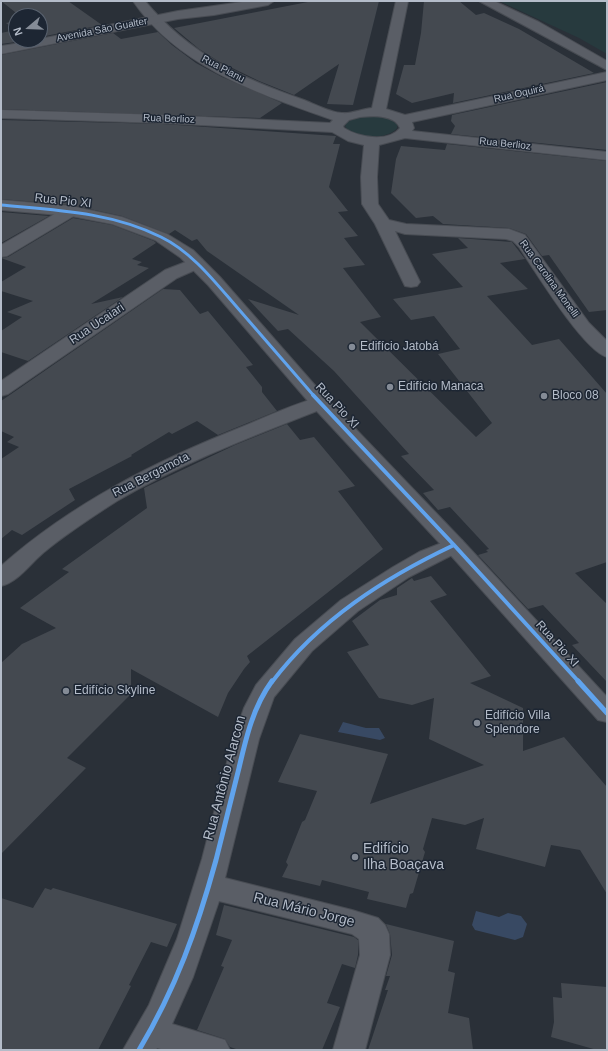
<!DOCTYPE html>
<meta charset="utf-8">
<style>
body{margin:0}
#map{position:relative;width:608px;height:1051px;overflow:hidden;background:#2a3038;font-family:Helvetica,sans-serif}
canvas{display:block}
.frame{position:absolute;inset:0;border:2px solid #b4bcc9;pointer-events:none}
.north{position:absolute;left:8px;top:8px;width:40px;height:40px;box-sizing:border-box;background:#1d2633;border:1px solid #59626f;border-radius:50%;rotate:251deg;font-size:11px;font-weight:700;line-height:16px;text-align:center;color:#b4bcc9}
.north::after{content:'';display:block;margin:auto;width:14px;height:18px;background:#848b96;clip-path:polygon(50% 0,100% 100%,50% 72%,0 100%)}
</style>
<div id="map">
<canvas width="608" height="1051"></canvas>
<div class="frame"></div>
<div class="north">N</div>
</div>
<script>
const c = document.querySelector('canvas').getContext('2d');
c.lineJoin = 'round';
function fill(path, color) {
  c.fillStyle = color;
  c.fill(path, 'evenodd');
}
function stroke(path, color, width, dash) {
  c.strokeStyle = color;
  c.lineWidth = width;
  c.lineCap = dash ? 'butt' : 'round';
  c.setLineDash(dash || []);
  c.stroke(path);
}
function label(font, color, halo, rows, align = 'center') {
  c.font = font + ' Helvetica,sans-serif';
  c.lineWidth = 3;
  c.setLineDash([]);
  c.textBaseline = 'middle';
  c.strokeStyle = halo;
  c.fillStyle = color;
  for (const [text, x, y, turn = 0] of rows) {
    c.save();
    c.translate(x, y);
    c.rotate((+turn || 0) * Math.PI / 180);
    c.textAlign = isNaN(turn) ? turn : align;
    if (halo) c.strokeText(text, 0, 0);
    c.fillText(text, 0, 0);
    c.restore();
  }
}
const green = new Path2D(`
 M499,1H607V54L579,38Z
 M361,116C373,115 387,115 397,124V128C389,140 351,140 345,126L347,122Z`);
const water = new Path2D(`
 M343,722L366,728H379L385,738L380,740L338,732Z
 M476,911L499,917L508,913L521,916L527,924L523,937L515,940L475,930L472,925Z`);
const building = new Path2D(`
 M1,1H68L102,25L40,37V16H20Z
 M313,1H379L353,105L327,104L339,64L294,95L259,81L218,61L199,49L174,28Z
 M424,1H459L476,15L484,13L519,29L594,73L453,103L454,93L412,103L396,94L404,65H415L421,33Z
 M16,21V40H30L1,44V33L15,30L6,23Z
 M158,32L172,45L196,63L222,77L282,103L260,118L1,109V55L113,33L121,39Z
 M607,82V150L451,134L455,126L451,121L452,115Z
 M1,120L163,124L336,136L333,144H340L329,187L348,211L338,212L358,236L344,238L365,265L343,268L381,317L360,322L476,437L492,423L438,354L460,349L434,316L411,320L393,299L463,287L432,254L468,248L458,238L512,242L525,259L500,263L528,289L487,296L532,345L559,339L607,394V562L575,573L607,604V682L572,645L579,643L543,605L528,609L478,555L488,552L486,550L489,549L450,507L438,510L423,493L434,490L401,456L409,454L334,371L288,329L278,331L248,299L299,315L207,251L197,239L192,241L175,230L169,234L122,216L71,205L1,199Z
 M447,144L607,161V310L589,312L549,255L542,256L526,234L509,228L443,224L433,216L416,218L391,193L396,159L401,146L445,150Z
 M1,212L49,216L1,243Z
 M73,218L112,225L154,241L156,243L132,259L142,262L137,265L149,268L91,304L123,297L28,361L1,352V331L22,317L7,312L33,301L1,291V282L26,267L1,258L8,257Z
 M163,289L180,290L200,314L208,311L253,365L246,367L262,387V392L277,411L218,435L197,421L172,434L169,432L131,455L132,456L69,489L75,500L22,535L12,530L1,539V459L19,447L7,442L14,437L1,431V401Z
 M287,424L300,440L314,437L355,486L338,491L383,549L247,656L250,662L244,669L228,693L218,717L131,669V694L67,758L86,768L1,854V663L22,644L56,628L20,608L69,572L62,569L147,508L144,488L235,445Z
 M431,576L447,595L430,601L491,676L470,683L523,708V751L564,737L607,787V894L580,850L551,845L545,867L476,849L484,818L465,825L432,818L423,849L425,852L413,893L410,894L406,908L367,899L369,892L322,880L320,886L282,877L288,865L286,862L302,822L305,820L317,791L278,782L300,734L388,754L370,804L484,765L429,739L434,698L412,705L379,698L347,652L369,645L352,621L380,600L397,595V588L412,578L414,581Z
 M45,888L51,890L53,888L177,924L167,947L151,942L129,985L131,986L98,1050H1V898L33,908Z
 M224,905L354,937L358,940V955L355,968L342,964L327,1003L340,1007L322,1050H239L230,1047L225,1039L197,1030L224,967L221,966L232,940L216,935Z
 M386,924L454,941L448,971L455,973L448,1013L469,1018L473,1050H368L388,990H385L390,976H386L392,955L390,934Z
 M561,983L607,987V1050H597L551,1037L554,1022L553,997L562,998Z`);
const minor = new Path2D(`
 M133,1H145C189,54 241,78 304,100C314,104 332,113 342,113C351,114 362,109 372,108L396,1H408L386,109L405,115L607,72V80L412,122L414,128L412,131L607,152V160L405,138L379,145L377,177L378,204L389,220L406,224L509,229L525,235L589,323L607,341V357C583,350 535,271 519,247L513,241L506,239L405,234L395,231L420,282L417,286L411,287L405,286L375,224L362,204L361,177L364,145L348,141L332,132L163,123L1,118V110L163,115L330,123L333,120C260,94 179,68 133,1ZM360,117C372,116 394,114 400,128C388,143 358,137 344,128L343,126L349,120Z
 M479,1H494L539,22L607,61V70Z
 M71,206L77,208L79,211L77,214L7,256L1,257V245L65,208Z
 M196,258L202,259L204,263L202,267L177,278L8,394L1,396V381L165,270Z
 M320,397L327,399L330,403L327,407C256,435 183,462 117,501C92,517 66,534 43,553C30,564 18,582 1,586V566C72,503 156,461 244,426C268,416 294,404 320,397Z
 M454,538L462,540L465,545L462,550L409,577L358,611L312,651L274,697L259,739L225,878L352,910L378,918L385,925L389,934L390,955L365,1050H333L360,955L359,939L352,934L219,901L193,977L172,1024L225,1040L230,1050H164L157,1048L156,1050H123L149,1005L177,939L202,859L233,739L244,708L256,685L295,639L341,600L393,567L419,552Z`);
const tertiary = new Path2D(`
 M249,1H274L268,5L214,15L178,19L1,54V46L40,40V39L178,11Z
 M1,200L71,206L122,217L167,234L193,250L220,277L327,399L462,540L607,697V722L598,720L446,550L313,407L208,285L181,258L155,240L112,224L71,216L1,210Z`);
const cyclewayFar2 = new Path2D(`
 M1,205C55,210 111,212 161,237C194,253 218,286 242,313C266,341 290,368 314,396`);
const cyclewayFar1 = new Path2D(`
 M313,395L454,545L579,682
 M272,682C319,620 384,578 454,545`);
const cycleway = new Path2D(`
 M578,681L607,713
 M139,1050C176,988 197,929 216,860C224,829 231,799 239,768C246,738 253,707 272,681`);
const markers = [
 [352,347,4,"#848b96"],
 [390,387,4,"#848b96"],
 [544,396,4,"#848b96"],
 [66,691,4,"#848b96"],
 [477,723,4,"#848b96"],
 [355,857,4,"#848b96"]
];
const farStreetnames = [
 ["Avenida São Gualter",102,30,-11],
 ["Rua Pianu",223,69,28],
 ["Rua Oquirá",519,94,-13],
 ["Rua Berlioz",169,119,2],
 ["Rua Berlioz",505,144,6],
 ["Rua Carolina Monelli",549,279,54]
];
const streetNames = [
 ["Rua Pio XI",63,201,6],
 ["Rua Ucaiari",97,324,-34],
 ["Rua Pio XI",337,406,47],
 ["Rua Bergamota",151,475,-27],
 ["Rua Pio XI",557,644,48]
];
const poiNames = [
 ["Edifício Jatobá",360,347],
 ["Edifício Manaca",398,387],
 ["Bloco 08",552,396],
 ["Edifício Skyline",74,691],
 ["Edifício Villa",485,716],
 ["Splendore",485,730]
];
const nearStreetnames = [
 ["Rua Antônio Alarcon",225,778,-75],
 ["Rua Mário Jorge",304,910,14]
];
const nearPoinames = [
 ["Edifício",363,849],
 ["Ilha Boaçava",363,865]
];
fill(green, '#273a3e');
fill(water, '#384963');
fill(building, '#444950');
stroke(minor, '#484c53', 2);
stroke(tertiary, '#484c53', 2);
fill(minor, '#5a5e66');
fill(tertiary, '#5a5e66');
stroke(cyclewayFar2, '#60a3ed', 3);
stroke(cyclewayFar1, '#60a3ed', 4);
stroke(cycleway, '#60a3ed', 5);
for (const [x, y, r, color] of markers) {
  const dot = new Path2D();
  dot.arc(x, y, r, 0, 2 * Math.PI);
  c.fillStyle = color;
  c.fill(dot);
  stroke(dot, '#1d2633', 1.5);
}
label('10px', '#b4bcc9', '#1d2633', farStreetnames);
label('12px', '#b4bcc9', '#1d2633', streetNames);
label('12px', '#b4bcc9', '#1d2633', poiNames, 'left');
label('14px', '#b4bcc9', '#1d2633', nearStreetnames);
label('14px', '#b4bcc9', '#1d2633', nearPoinames, 'left');
</script>
